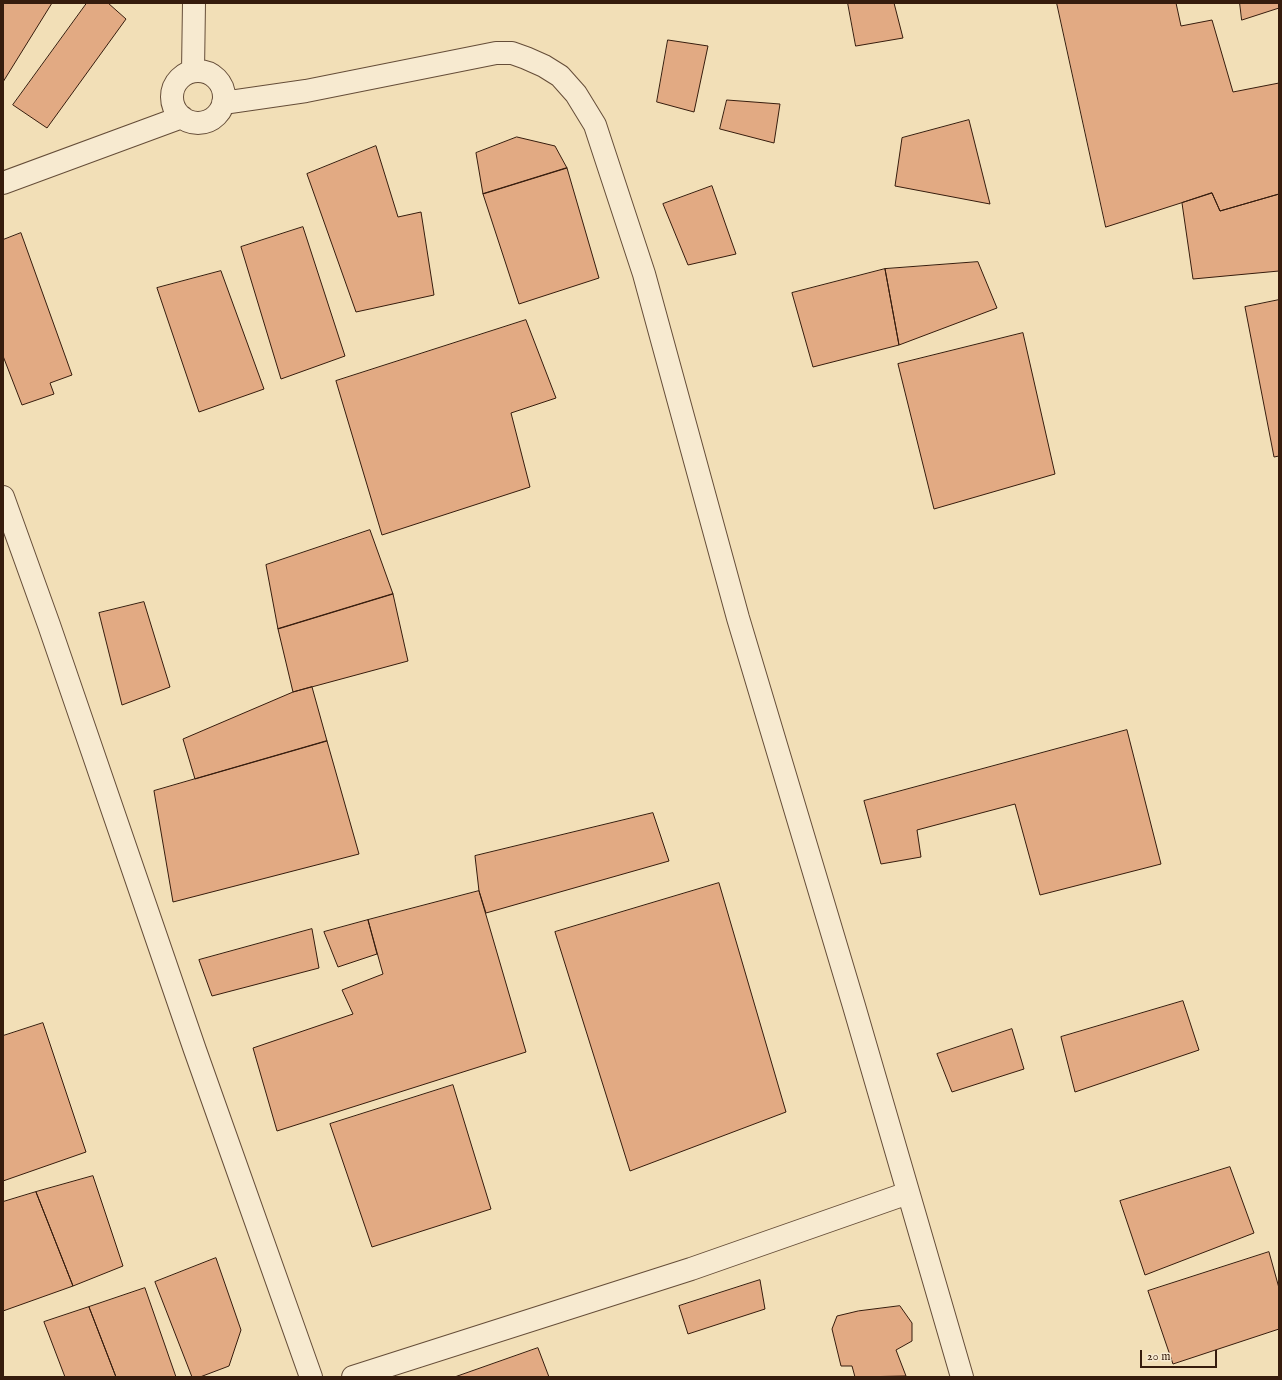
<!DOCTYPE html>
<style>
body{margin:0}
#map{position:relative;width:1282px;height:1380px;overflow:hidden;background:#f2dfb7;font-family:"IM FELL English",serif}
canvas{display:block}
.frame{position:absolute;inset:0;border:4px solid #361c0d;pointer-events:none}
.scale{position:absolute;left:1140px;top:1350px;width:77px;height:18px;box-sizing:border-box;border:2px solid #361c0d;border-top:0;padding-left:5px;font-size:12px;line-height:14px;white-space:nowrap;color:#361c0d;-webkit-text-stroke:3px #f7ead0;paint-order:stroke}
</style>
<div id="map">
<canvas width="1282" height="1380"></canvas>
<div class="frame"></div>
<div class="scale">20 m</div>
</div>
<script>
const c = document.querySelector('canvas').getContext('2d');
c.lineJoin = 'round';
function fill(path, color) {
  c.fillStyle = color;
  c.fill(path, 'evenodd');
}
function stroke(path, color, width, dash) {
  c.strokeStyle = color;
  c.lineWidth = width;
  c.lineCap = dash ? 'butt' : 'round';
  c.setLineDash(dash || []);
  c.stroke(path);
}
const building = new Path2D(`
 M3,3H52L3,82Z
 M87,3H108L126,19L47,128L13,105Z
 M848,3H894L903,38L856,46Z
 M1057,3H1176L1181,26L1212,20L1233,92L1279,83V194L1220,211L1212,193L1106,227Z
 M1240,3H1279V8L1242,20Z
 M668,40L708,46L694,112L657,102Z
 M727,100L780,104L774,143L720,129Z
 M969,120L990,204L895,186L902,138Z
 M517,137L555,146L567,168L483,194L476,153Z
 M376,146L398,217L421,212L434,295L356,312L307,174Z
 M567,168L599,278L519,304L483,194Z
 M712,186L736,254L688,265L663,204Z
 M1212,193L1220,211L1279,194V271L1193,279L1182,203Z
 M303,227L345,356L281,379L241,247Z
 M21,233L72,375L50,383L54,394L22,405L3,356V240Z
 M978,262L997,308L899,345L885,269Z
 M885,269L899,345L813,367L792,293Z
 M221,271L264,389L199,412L157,288Z
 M1279,300V456L1274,457L1245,307Z
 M526,320L556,398L511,413L530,487L382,535L336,381Z
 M1023,333L1055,474L934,509L898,364Z
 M370,530L393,594L278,629L266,565Z
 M393,594L408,661L293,692L278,629Z
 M144,602L170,687L122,705L99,613Z
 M312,687L327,741L195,779L183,739L293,692Z
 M1127,730L1161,864L1040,895L1015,804L917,830L921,857L881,864L864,801Z
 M327,741L359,854L173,902L154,791Z
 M653,813L669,861L486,913L479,891L475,856Z
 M719,883L786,1112L630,1171L555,932Z
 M479,891L526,1052L277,1131L253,1048L353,1014L342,990L383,974L368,920Z
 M368,920L377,954L338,967L324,932Z
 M312,929L319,968L212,996L199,960Z
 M1183,1001L1199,1050L1075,1092L1061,1037Z
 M43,1023L86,1152L3,1181V1036Z
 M1012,1029L1024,1069L952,1092L937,1054Z
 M453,1085L491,1209L372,1247L330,1124Z
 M1230,1167L1254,1233L1145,1275L1120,1201Z
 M93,1176L123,1266L73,1286L36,1192Z
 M36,1192L73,1286L3,1311V1202Z
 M1269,1252L1279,1288V1329L1173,1364L1148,1291Z
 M216,1258L241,1330L229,1366L200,1377H192L155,1282Z
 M760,1280L765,1309L688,1334L679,1306Z
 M145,1288L176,1377H116L89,1307Z
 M900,1306L912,1323V1341L896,1350L906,1376L855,1377L852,1366H841L832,1329L837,1316L858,1311Z
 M89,1307L116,1377H65L44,1322Z
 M538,1348L549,1377H455Z`);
const minor = new Path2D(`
 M193,71L194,3
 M172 97a26 26 0 1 1 52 0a26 26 0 1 1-52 0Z
 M223,103L306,91L496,53H512L526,58L544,66L560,76L576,94L595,125L644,274L738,618L854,1006L962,1377
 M3,183L182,117
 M3,497L49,625L195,1050L311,1377
 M353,1377L691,1269L908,1193`);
fill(building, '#e2aa83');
stroke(building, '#361c0d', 1);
stroke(minor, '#654d38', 24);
stroke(minor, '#f7ead0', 22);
</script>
